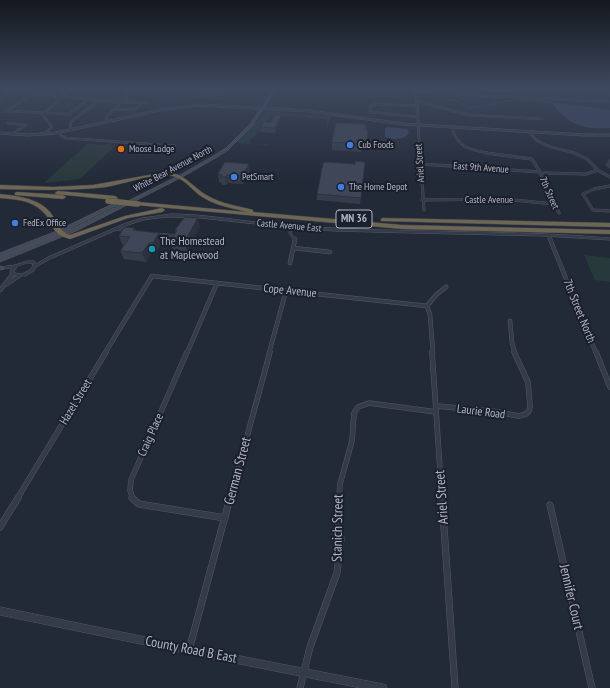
<!DOCTYPE html>
<style>
body{margin:0}
canvas{display:block;background:#222937}
</style>
<canvas width="610" height="688"></canvas>
<script>
const c = document.querySelector('canvas').getContext('2d');
c.lineJoin = 'round';
function fill(path, color) {
  c.fillStyle = color;
  c.fill(path, 'evenodd');
}
function stroke(path, color, width, dash) {
  c.strokeStyle = color;
  c.lineWidth = width;
  c.lineCap = dash ? 'butt' : 'round';
  c.setLineDash(dash || []);
  c.stroke(path);
}
function label(font, color, halo, rows, align = 'center') {
  c.font = font + ' "PT Sans Narrow",sans-serif';
  c.lineWidth = 4;
  c.setLineDash([]);
  c.textBaseline = 'middle';
  c.strokeStyle = halo;
  c.fillStyle = color;
  for (const [text, x, y, turn = 0] of rows) {
    c.save();
    c.translate(x, y);
    c.rotate((+turn || 0) * Math.PI / 180);
    c.textAlign = isNaN(turn) ? turn : align;
    if (halo) c.strokeText(text, 0, 0);
    c.fillText(text, 0, 0);
    c.restore();
  }
}
const green = new Path2D(`
 M266,111L331,116L327,127L324,126H326L327,120L326,119L270,116L261,132H258L249,142L253,144H268V145L239,143L238,141Z
 M88,143L106,145L108,143H113L111,145L115,146L80,179L44,183Z
 M584,255L610,258V282L595,280Z`);
const water = new Path2D(`
 M560,103L610,110V128C585,130 568,125 553,104Z
 M387,127L407,129L409,133C403,140 394,140 385,137V128Z`);
const stream = new Path2D(`
 M393,87L427,89L443,98L459,102L470,108L514,100H535L558,104`);
const minorFar4 = new Path2D(`
 M44,87L6,111L69,114L89,99
 M587,87L610,88
 M604,88L610,94
 M416,92L610,102
 M135,93L129,96L127,94Z
 M33,94L54,95L59,101L42,114L52,127L44,134
 M61,96L77,87
 M62,96L98,101L147,103
 M0,99L21,87
 M417,101L469,115L542,119
 M417,106L374,104L371,106L370,112L418,117
 M115,109L135,110L142,103
 M109,122L106,118L108,115L129,96
 M8,123L26,125L12,134
 M418,125L420,154
 M452,127C456,149 475,151 494,154
 M72,130L70,125L71,122L98,101
 M529,131C540,150 559,147 577,154
 M60,132L61,136L66,138L175,146`);
const minorFar3 = new Path2D(`
 M420,153L424,210
 M486,153L532,159L540,172L559,213
 M574,153L587,159L599,171L610,177
 M421,164L540,172
 M544,173L586,174L598,170
 M610,186L594,189L583,194L593,210L610,211
 M422,200L503,199L554,204
 M291,226L290,233L295,240
 M115,229L129,231
 M155,234L176,236
 M549,236L551,240`);
const minorFar2 = new Path2D(`
 M550,239L596,353
 M293,248L330,252
 M290,263L295,239
 M7,284L19,276
 M0,290L13,274
 M427,306L430,315L433,353
 M427,306L436,295L446,287
 M510,321L512,343L515,353
 M105,353L152,276L427,306
 M187,353L217,283
 M269,353L286,291`);
const minorFar1 = new Path2D(`
 M432,352L442,499
 M596,352L610,387
 M436,406L492,411L519,416L526,414L529,411L530,406L528,382L514,352
 M17,499L106,352
 M133,499L130,490L131,480L187,352
 M230,499L270,352
 M339,499L340,484L352,441L354,413L358,407L369,403L436,412`);
const minor = new Path2D(`
 M132,498L139,504L225,518
 M442,498L455,688
 M550,505L592,688
 M0,527L18,498
 M189,650L230,498
 M300,688L310,647L337,573L341,539L338,515L339,498`);
const tertiary = new Path2D(`
 M415,87H417L419,124L584,134H610V136H584L403,125L309,112L199,106L160,111L56,134L28,136L0,134V132L28,134L56,132L160,109L199,104L309,110L403,123L417,124Z
 M171,214C197,214 222,218 247,221C276,224 305,227 334,228C426,233 518,230 610,238V240L544,236L412,233L334,231L246,223L201,218L171,217L157,218L143,220L128,225L50,259L36,267L34,271L25,276L11,275L10,271L12,268L0,269V267L15,265L27,261H34L36,264L48,257L126,223L142,218L157,216ZM27,263H32L33,265L31,269L22,274L15,273L14,271L18,266Z
 M0,607L189,646L383,684L386,685L387,688H361L189,654L0,615Z`);
const secondary = new Path2D(`
 M276,87H278L252,126L228,150L217,157L184,176L76,231L0,262V258L72,229L182,174L215,155L226,148L250,124Z
 M113,204L117,205L61,233L0,257V253L57,231Z
 M0,266L4,267L5,268L4,269L0,270Z`);
const motorway = new Path2D(`
 M166,172C185,173 193,188 208,196C222,204 238,206 253,210V212L402,225L610,230V234L402,229L136,205V203L138,202L247,212C233,208 217,206 204,198C193,192 185,178 172,176C155,172 124,184 106,187C71,191 35,190 0,189V185L53,187L93,185Z
 M58,191L115,196L118,198L115,200L56,194L55,193Z
 M17,192L63,195L66,197L63,199L15,195V193Z
 M0,194C17,196 38,198 50,212C57,221 58,231 70,235L125,216L162,208L165,210L162,212L128,218L70,239C48,233 55,222 42,211C31,200 14,199 0,198Z
 M383,218L610,223V227L381,221V219Z`);
const motorwayBridge = new Path2D(`
 M108,201L138,204`);
const wall = new Path2D(`
 M201,87H232V91L229,95H227L223,100L200,98L199,89Z
 M281,115V120L275,133L261,132V127L271,122Z
 M368,130L366,149H361V152L332,150V142Z
 M610,158V169L605,165Z
 M365,162L360,204L317,200V194L355,164Z
 M249,164L250,172L243,184L228,183L227,185H222L221,182H219L218,174Z
 M200,227L187,251L173,250L170,242L175,233V230Z
 M135,228L136,231L159,233L162,241L156,251H152L146,262L124,259L120,251L124,245L122,244L119,236Z`);
const shadedWall = new Path2D(`
 M229,87H232V91L229,95L228,88Z
 M226,88L227,95L223,100L222,93Z
 M281,115V120L275,133V128Z
 M249,164L250,172L243,184L242,176Z
 M227,175L228,183L227,185L226,177Z
 M198,218L200,227L187,251L184,243Z
 M159,233L162,241L156,251L153,243Z
 M149,243L152,251L146,262L142,253Z`);
const building = new Path2D(`
 M201,87H229L228,88H226L222,93L199,91L201,89H199Z
 M274,115H281L275,128L261,127L264,122H271Z
 M336,123L366,124V130H368L367,142L362,141V144L332,142Z
 M355,161L365,162L361,198L317,194L323,163L325,162L355,164Z
 M225,162L249,164L242,176L227,175L226,177H220L222,175L218,174Z
 M185,217L198,218L184,243L170,242L177,230H175Z
 M125,227L135,228L133,230L159,233L153,243H149L142,253L120,251L130,237L119,236Z`);
const markers = [
 [350,145,4,"#3f7fe0"],
 [121,149,4,"#e8710a"],
 [234,177,4,"#3f7fe0"],
 [341,187,4,"#3f7fe0"],
 [15,223,4,"#3f7fe0"],
 [152,249,4,"#0f9aa8"]
];
const farPoinames = [
 ["Cub Foods",358,145],
 ["Moose Lodge",129,149],
 ["PetSmart",242,177],
 ["The Home Depot",349,187],
 ["FedEx Office",23,223]
];
const farStreetnames = [
 ["Ariel Street",420,163,-94],
 ["East 9th Avenue",481,168,4],
 ["White Bear Avenue North",173,169,-28],
 ["7th Street",549,193,66],
 ["Castle Avenue",489,200],
 ["Castle Avenue East",289,226,5]
];
const shields = [
 [354,219,36]
];
const shieldNames = [
 ["MN 36",354,219]
];
const poiNames = [
 ["The Homestead",160,242],
 ["at Maplewood",160,256]
];
const streetNames = [
 ["Cope Avenue",290,291,6],
 ["7th Street North",579,311,68],
 ["Hazel Street",76,402,-59],
 ["Laurie Road",481,412,7],
 ["Craig Place",151,435,-66]
];
const nearStreetnames = [
 ["German Street",238,471,-75],
 ["Ariel Street",442,497,-94],
 ["Stanich Street",338,528,-89],
 ["Jennifer Court",571,597,77],
 ["County Road B East",191,650,11]
];
fill(green, '#28393c');
fill(water, '#394460');
stroke(stream, '#394460', 1);
stroke(minorFar4, '#535865', 2.5);
stroke(minorFar3, '#535865', 3);
stroke(minorFar2, '#535865', 4.5);
stroke(minorFar1, '#535865', 5.5);
stroke(minor, '#535865', 7);
stroke(tertiary, '#535865', 1);
stroke(secondary, '#535865', 1);
stroke(motorway, '#404552', 1);
stroke(minorFar4, '#363b48', 2);
stroke(minorFar3, '#363b48', 2.5);
stroke(minorFar2, '#363b48', 3.5);
stroke(minorFar1, '#363b48', 4.5);
stroke(minor, '#363b48', 6);
fill(tertiary, '#363b48');
fill(secondary, '#444a5a');
fill(motorway, '#6d6653');
stroke(motorwayBridge, '#404552', 6, []);
stroke(motorwayBridge, '#6d6653', 5.5);
fill(wall, '#363c4b');
fill(shadedWall, '#2c313d');
fill(building, '#3f4657');
stroke(building, '#2c313d', 1);
const sky = c.createLinearGradient(0, 0, 0, 183);
sky.addColorStop(0, '#13171e');
sky.addColorStop(0.48, '#3e495e');
sky.addColorStop(1, '#3e495e00');
c.fillStyle = sky;
c.fillRect(0, 0, 610, 183);
for (const [x, y, r, color] of markers) {
  const dot = new Path2D();
  dot.arc(x, y, r, 0, 2 * Math.PI);
  c.fillStyle = color;
  c.fill(dot);
  stroke(dot, '#1b202c', 1.5);
}
label('10px', '#b0b5c4', '#1b202c', farPoinames, 'left');
label('10px', '#b0b5c4', '#1b202c', farStreetnames);
for (const [x, y, w] of shields) {
  const box = new Path2D();
  box.roundRect(x - w / 2, y - 9, w, 18, 3);
  c.fillStyle = '#1b202c';
  c.fill(box);
  stroke(box, '#b0b5c4', 1);
}
label('bold 11px', '#b0b5c4', null, shieldNames);
label('12px', '#b0b5c4', '#1b202c', poiNames, 'left');
label('12px', '#b0b5c4', '#1b202c', streetNames);
label('14px', '#b0b5c4', '#1b202c', nearStreetnames);
</script>
